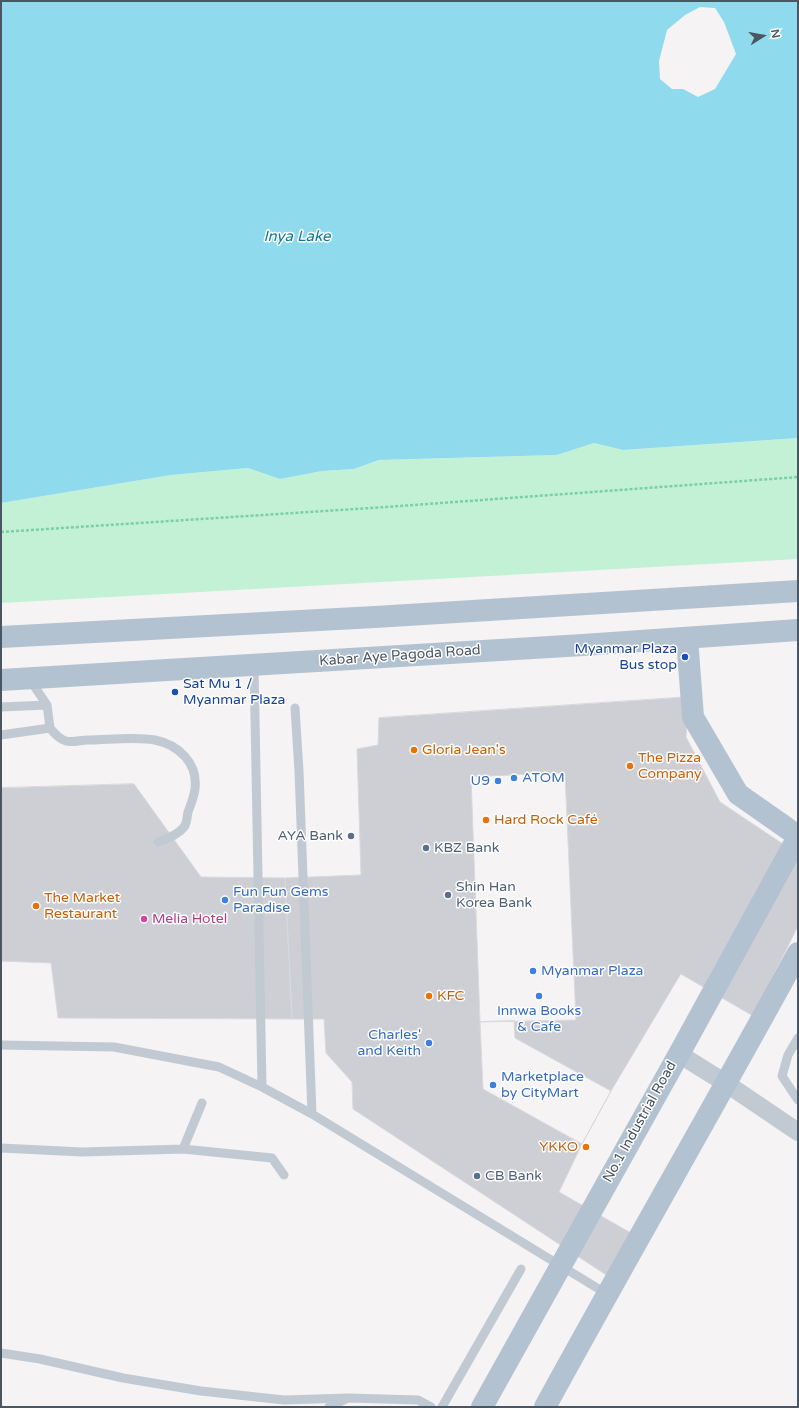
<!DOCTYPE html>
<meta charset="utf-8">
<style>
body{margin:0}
#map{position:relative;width:799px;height:1408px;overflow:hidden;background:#f5f3f3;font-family:"Varela Round",sans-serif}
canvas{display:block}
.frame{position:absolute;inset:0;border:2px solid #4a5661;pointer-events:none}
.north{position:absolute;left:743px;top:16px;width:40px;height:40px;-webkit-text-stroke:3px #fff;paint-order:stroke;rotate:79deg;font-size:11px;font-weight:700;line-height:16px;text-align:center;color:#4a5661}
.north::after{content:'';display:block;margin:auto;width:14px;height:18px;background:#4a5661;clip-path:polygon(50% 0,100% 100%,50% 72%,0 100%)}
</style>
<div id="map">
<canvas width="799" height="1408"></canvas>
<div class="frame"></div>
<div class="north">N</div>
</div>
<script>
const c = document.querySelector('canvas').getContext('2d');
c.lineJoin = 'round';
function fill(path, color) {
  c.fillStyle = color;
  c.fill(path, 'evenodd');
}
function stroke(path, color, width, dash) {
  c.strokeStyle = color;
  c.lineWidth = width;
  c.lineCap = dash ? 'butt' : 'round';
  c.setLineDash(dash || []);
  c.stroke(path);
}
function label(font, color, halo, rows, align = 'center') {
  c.font = font + ' "Varela Round",sans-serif';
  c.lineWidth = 3;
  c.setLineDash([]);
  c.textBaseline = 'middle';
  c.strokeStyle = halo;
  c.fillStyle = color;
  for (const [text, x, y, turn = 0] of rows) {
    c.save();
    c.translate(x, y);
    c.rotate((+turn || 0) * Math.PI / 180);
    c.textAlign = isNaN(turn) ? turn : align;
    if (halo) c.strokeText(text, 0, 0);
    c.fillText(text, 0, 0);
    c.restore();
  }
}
const green = new Path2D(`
 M798,438V559L1,603V503L171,475L248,468L280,479L322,471L354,469L379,460L557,455L594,443L623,450Z`);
const water = new Path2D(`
 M1,1H798V438L623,450L594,443L557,455L379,460L354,469L322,471L280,479L248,468L171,475L1,503ZM700,7L715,8L724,22L736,54L715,89L698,97L683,89H672L660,79L659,61L667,30L685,15Z`);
const building = new Path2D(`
 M689,697L686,737L720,802L798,854V926L620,1284L353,1109L352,1082L326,1053L324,1019H292L285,878L361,875L357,749L378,745L379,718Z
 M565,773L576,1020L480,1022L471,777Z
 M134,784L201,877L285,878L292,1019L58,1018L51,963L1,961V788Z
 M681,974L753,1016L631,1233L559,1192L582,1144L611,1091Z
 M514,1021L515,1038L611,1091L582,1144L483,1089L480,1022Z`);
const path = new Path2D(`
 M1,532L386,507L798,477`);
const lane = new Path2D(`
 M254,665L262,1087
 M1,707L47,705
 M295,708L299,771L312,1114
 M50,728C55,734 59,739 66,741C72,743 81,740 87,740C107,740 136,736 155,740C179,745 198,763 195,789C194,797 191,804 188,812C187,817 187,823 184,827C178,835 167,839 158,842
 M1,735L50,728L47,705L30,680
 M798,1038L788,1055L782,1076L798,1100
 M1,1045L114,1047L219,1067L262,1087L312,1114L607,1294
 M1,1148L82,1152L183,1149L272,1158L284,1175
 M183,1149L202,1103
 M1,1353L40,1359L123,1378L201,1391L284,1400L349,1398L418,1400L431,1407
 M329,1407L346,1399
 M442,1407L521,1269`);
const street = new Path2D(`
 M679,1054L727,1084L798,1132`);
const primary = new Path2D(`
 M1,637L375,617L798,591
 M687,638L693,717L738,794L798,836
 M1,680L583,645L798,630
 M482,1407L679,1054L798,837
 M545,1407C628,1255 715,1105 798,953`);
const markers = [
 [685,657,4,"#1a4fb4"],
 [175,692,4,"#1a4fb4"],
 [414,750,4,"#e8710a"],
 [630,766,4,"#e8710a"],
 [514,778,4,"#3f7fe0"],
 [498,781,4,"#3f7fe0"],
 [486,820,4,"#e8710a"],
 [351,836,4,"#5c6f8a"],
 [426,848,4,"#5c6f8a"],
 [448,895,4,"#5c6f8a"],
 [225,900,4,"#3f7fe0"],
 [36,906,4,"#e8710a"],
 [144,919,4,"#d1479c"],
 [533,971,4,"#3f7fe0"],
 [429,996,4,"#e8710a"],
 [539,996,4,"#3f7fe0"],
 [429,1043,4,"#3f7fe0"],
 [493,1085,4,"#3f7fe0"],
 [586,1147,4,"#e8710a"],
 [477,1176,4,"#5c6f8a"]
];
const transitNames = [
 ["Myanmar Plaza",677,649],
 ["Bus stop",677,665],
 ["Sat Mu 1 /",183,684,"left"],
 ["Myanmar Plaza",183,700,"left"]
];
const streetNames = [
 ["Kabar Aye Pagoda Road",400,656,-4],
 ["No.1 Industrial Road",640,1122,-61]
];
const foodNames = [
 ["Gloria Jean's",422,750],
 ["The Pizza",638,758],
 ["Company",638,774],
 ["Hard Rock Café",494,820],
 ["The Market",44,898],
 ["Restaurant",44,914],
 ["KFC",437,996],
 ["YKKO",578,1147,"right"]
];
const shopNames = [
 ["ATOM",522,778],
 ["U9",490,781,"right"],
 ["Fun Fun Gems",233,892],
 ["Paradise",233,908],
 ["Myanmar Plaza",541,971],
 ["Innwa Books",539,1011,"center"],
 ["& Cafe",539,1027,"center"],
 ["Charles'",421,1035,"right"],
 ["and Keith",421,1051,"right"],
 ["Marketplace",501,1077],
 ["by CityMart",501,1093]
];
const serviceNames = [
 ["AYA Bank",343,836,"right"],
 ["KBZ Bank",434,848],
 ["Shin Han",456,887],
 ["Korea Bank",456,903],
 ["CB Bank",485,1176]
];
const hotelNames = [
 ["Melia Hotel",152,919]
];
const waterNames = [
 ["Inya Lake",297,237]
];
fill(green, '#c3f1d5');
fill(water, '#90daee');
fill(building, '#cdcfd5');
stroke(building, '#d7d9de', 1);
stroke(path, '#7ad0a6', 2.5, [3, 2]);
stroke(lane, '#c1cad2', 9);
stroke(street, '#c1cad2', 18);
stroke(primary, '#b3c2d1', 22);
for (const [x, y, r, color] of markers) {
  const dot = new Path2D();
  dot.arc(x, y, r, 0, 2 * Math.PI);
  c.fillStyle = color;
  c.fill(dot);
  stroke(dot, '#fff', 1.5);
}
label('14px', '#164399', '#fff', transitNames, 'right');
label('14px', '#4a5661', '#fff', streetNames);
label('14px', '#c56008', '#fff', foodNames, 'left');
label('14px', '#366cbe', '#fff', shopNames, 'left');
label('14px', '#4e5e75', '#fff', serviceNames, 'left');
label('14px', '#b23c85', '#fff', hotelNames, 'left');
label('italic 15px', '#0c7c9b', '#fff', waterNames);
</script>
